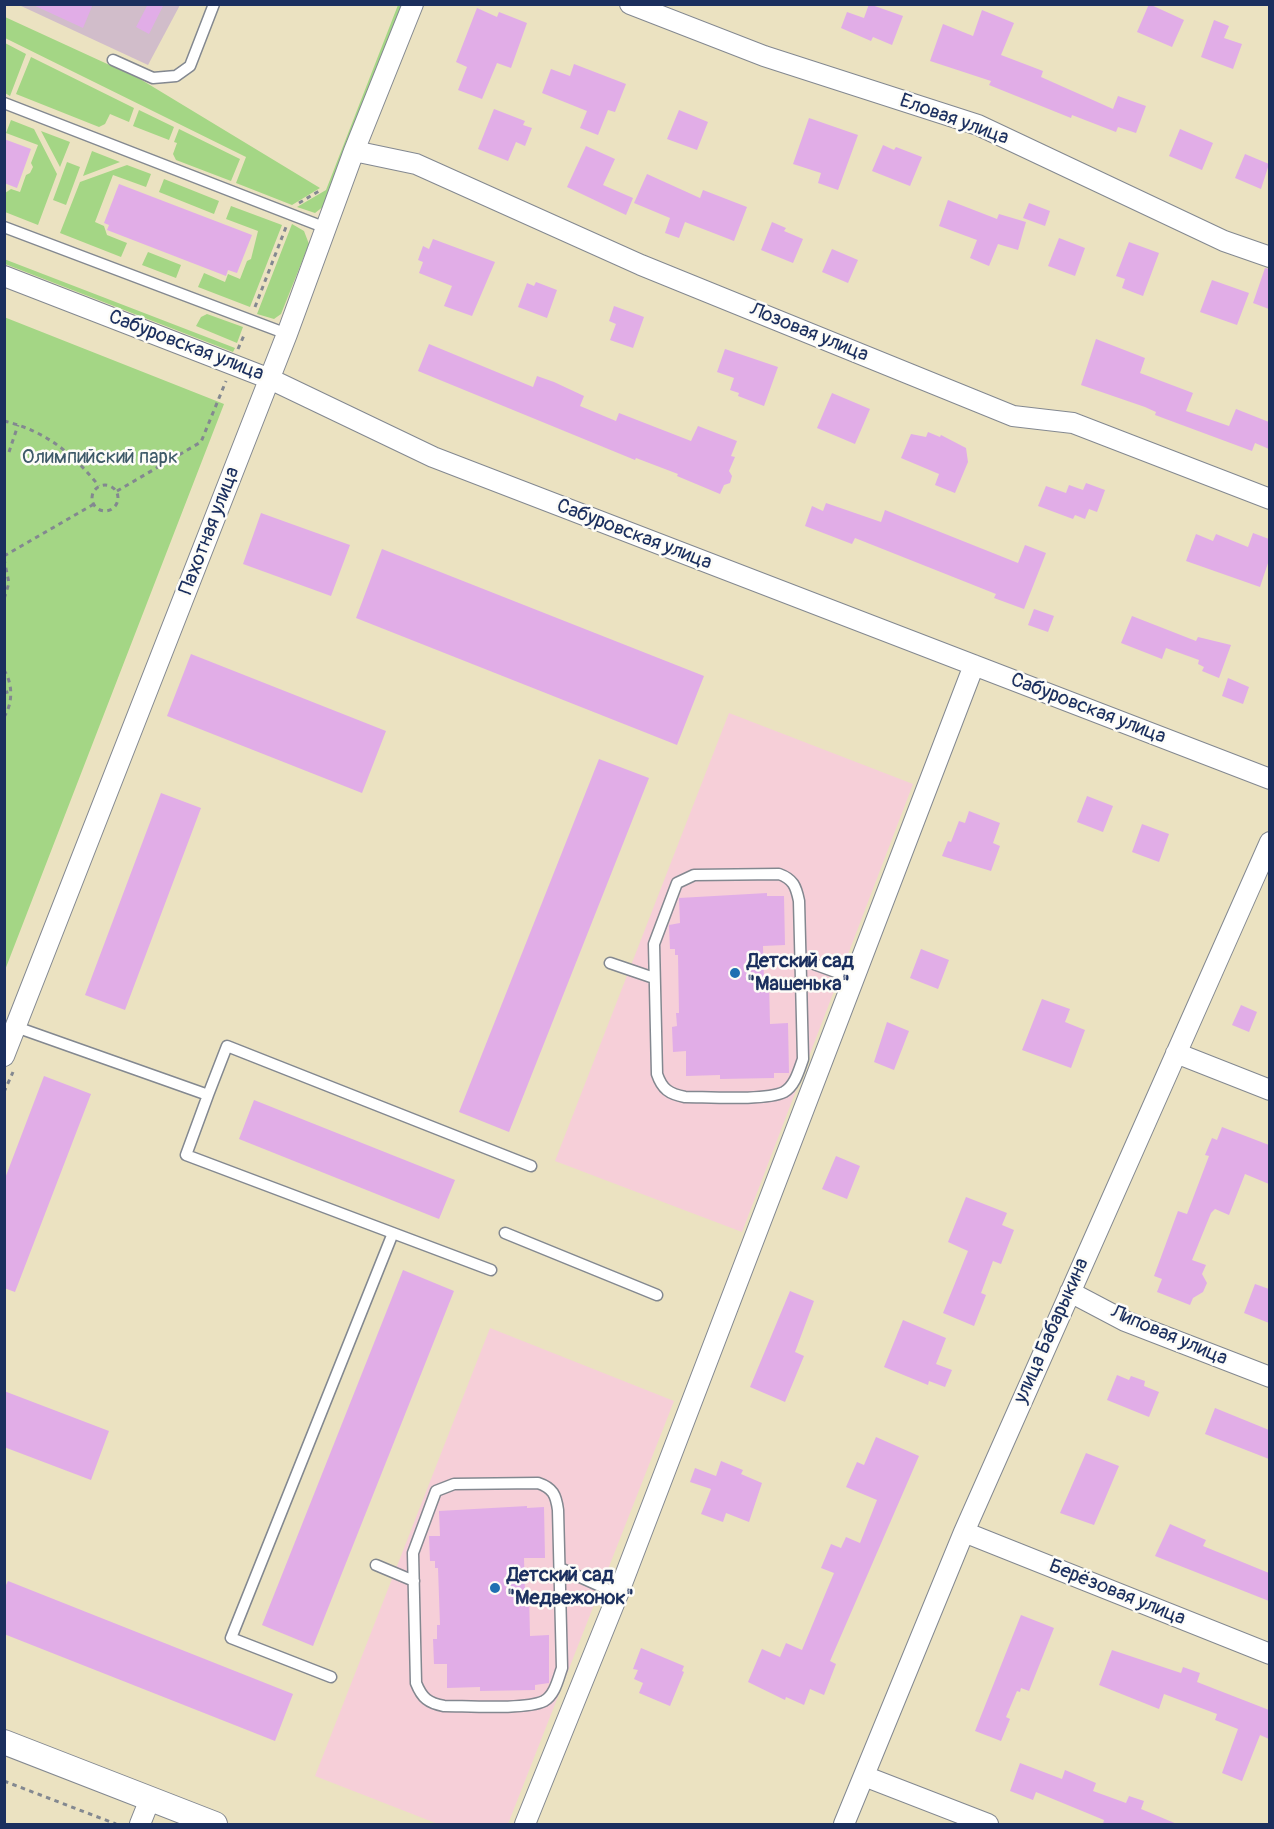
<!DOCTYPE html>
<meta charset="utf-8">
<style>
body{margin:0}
#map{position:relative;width:1274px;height:1829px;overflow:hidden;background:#ebe2c1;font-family:Pangolin,sans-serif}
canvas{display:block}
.frame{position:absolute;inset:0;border:6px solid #1b2f5e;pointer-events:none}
</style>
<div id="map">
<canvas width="1274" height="1829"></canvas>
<div class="frame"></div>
</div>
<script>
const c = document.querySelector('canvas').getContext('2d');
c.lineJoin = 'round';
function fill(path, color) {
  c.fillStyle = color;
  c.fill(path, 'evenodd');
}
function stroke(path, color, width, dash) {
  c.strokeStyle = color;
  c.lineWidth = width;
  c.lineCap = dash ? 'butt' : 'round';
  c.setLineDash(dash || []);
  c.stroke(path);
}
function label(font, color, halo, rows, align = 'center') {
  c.font = font + ' Pangolin,sans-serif';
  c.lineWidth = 5;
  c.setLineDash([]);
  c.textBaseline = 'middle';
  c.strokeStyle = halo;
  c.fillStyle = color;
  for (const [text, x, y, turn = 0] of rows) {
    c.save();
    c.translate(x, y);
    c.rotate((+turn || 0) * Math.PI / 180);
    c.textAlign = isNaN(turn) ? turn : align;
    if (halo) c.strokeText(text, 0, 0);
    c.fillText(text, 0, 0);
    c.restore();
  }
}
const built = new Path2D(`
 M729,713L913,784L742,1232L555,1161Z
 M490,1328L674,1401L508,1824H438L315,1776Z`);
const industrial = new Path2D(`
 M19,5H180L148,65Z`);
const green = new Path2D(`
 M398,5H402L324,206L315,213L297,207L326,190Z
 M5,17L140,79L320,188L292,205L236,183L246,157L5,38Z
 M5,43L26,54L10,96L5,93Z
 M31,57L134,108L129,122L110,114L105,124L99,127L16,94Z
 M139,110L174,127L169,140L133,126Z
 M11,120L34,129L57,174L38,225L5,212V193L11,189L20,192L26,175L30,173L33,167L31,163L38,145L6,133Z
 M179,129L240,159L231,181L176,160L173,154L177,143L174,142Z
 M41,131L70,142L60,167Z
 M92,151L120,162L83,176Z
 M67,162L80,167L66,205L53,200Z
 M127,165L151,174L146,187L113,175L95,222L104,226L107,235L127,243L121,257L60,233L80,182Z
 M164,179L219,201L214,214L159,192Z
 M231,206L282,225L250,307L198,287L204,273L225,282L228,274L240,279L247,261L251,259L258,231L226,219Z
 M292,224L304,231L309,244L281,314L274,319L257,314Z
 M148,252L181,265L176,278L142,265Z
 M4,259L235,348L233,352L5,264Z
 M207,314L243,327L237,343L196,326L201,317Z
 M4,317L224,404L5,970H4Z`);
const building = new Path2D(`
 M31,4H93L83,28Z
 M148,4H164L149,34L136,27Z
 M869,4L903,16L892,45L873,37L871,41L841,28L847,12L864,18Z
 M1149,4L1184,20L1172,47L1137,32Z
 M477,8L497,17L499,12L527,23L511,68L497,63L482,99L458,90L467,67L456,62Z
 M982,10L1014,23L1001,55L1043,71L1041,77L1113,109L1118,96L1146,106L1136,133L1118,127L1116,132L1072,115L1071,118L989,85L991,81L930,61L943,24L973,36Z
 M1214,20L1229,26L1224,38L1242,44L1233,69L1201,57Z
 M574,64L626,84L615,112L608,110L598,135L580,128L587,111L542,93L551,69L570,76Z
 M494,109L525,121L523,125L532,128L525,146L516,142L508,161L478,149Z
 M679,110L708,122L697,150L667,139Z
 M809,118L858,135L838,190L818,183L821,173L793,164Z
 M1180,129L1213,143L1202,170L1169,156Z
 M4,139L31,149L17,188L4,183Z
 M883,145L894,150L896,147L922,157L910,186L872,171Z
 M586,146L615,159L603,185L633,198L626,215L567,187Z
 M1245,154L1269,164L1261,189L1235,178Z
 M647,174L700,198L703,190L747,207L734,241L685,222L679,238L665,233L670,218L634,203Z
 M119,184L252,235L237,273L228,270L226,276L107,230L109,225L104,223Z
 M948,200L997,219L999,214L1026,222L1018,250L998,244L989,266L970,258L977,240L939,226Z
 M1029,203L1050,211L1045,226L1023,218Z
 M772,222L786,228L784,231L803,239L793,263L761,250Z
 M1059,238L1085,248L1075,276L1048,266Z
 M433,239L495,262L472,316L444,306L452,286L419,273L423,262L418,260L423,246L429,249Z
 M1129,242L1159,253L1143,296L1122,288L1125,279L1116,276Z
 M832,249L858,260L848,283L822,272Z
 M1265,268L1269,269V309L1253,303Z
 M1212,280L1249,293L1237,325L1200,312Z
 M536,282L557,290L547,318L518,307L527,283L534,286Z
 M614,306L644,317L633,348L610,340L616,324L609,321Z
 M1096,339L1145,358L1140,373L1193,393L1186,411L1229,426L1236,409L1269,422V449L1255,443L1252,451L1155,415L1156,412L1145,407L1081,385Z
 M429,344L533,387L537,376L554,382L584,396L580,406L616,421L619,413L691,441L698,426L737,441L731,456L735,457L729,471L732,476L730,483L724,485L720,494L677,476L678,474L636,458L635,460L418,371Z
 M725,349L778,367L764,406L738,396L739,393L730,390L734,378L717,372Z
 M832,393L870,409L855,444L817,428Z
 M928,432L940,437L941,435L966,448L968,462L955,493L935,485L939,474L901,458L911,434L926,437Z
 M1086,483L1105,490L1097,512L1089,509L1085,519L1075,515L1073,519L1038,506L1046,486L1066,493L1069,485L1083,490Z
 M826,503L881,522L885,510L1018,563L1025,545L1046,553L1024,609L994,598L996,594L855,538L852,544L805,526L812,506L823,511Z
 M261,513L350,545L331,596L243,564Z
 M1253,533L1269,539V560L1260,587L1186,561L1196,534L1213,541L1216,534L1248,547Z
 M382,549L704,676L677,745L356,618Z
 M1034,609L1054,616L1048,632L1028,625Z
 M1132,616L1196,641L1198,637L1231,645L1219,678L1202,671L1204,667L1198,664L1199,660L1166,648L1162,659L1121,643Z
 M191,654L386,731L362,793L167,716Z
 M1228,678L1249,687L1243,704L1222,696Z
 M599,759L649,778L509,1132L459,1112Z
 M161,793L201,808L125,1010L85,995Z
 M1087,796L1113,806L1103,832L1077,822Z
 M969,811L1000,823L993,843L1000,846L991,871L942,856L948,841L951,842L959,821L965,823Z
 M1142,824L1169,834L1159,862L1132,852Z
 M767,893V896H784L785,945L763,946L764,981H769L770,1024L788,1023L789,1073H774V1078L720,1079V1075L686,1076V1051L673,1052L672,1027L677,1026L676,1013H679L678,955H675V949H670L669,925L680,923L679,898Z
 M921,949L949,960L938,989L910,978Z
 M1042,999L1070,1009L1065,1022L1085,1030L1071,1068L1022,1050Z
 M1241,1005L1257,1012L1249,1032L1232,1025Z
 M887,1022L909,1031L894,1070L874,1062Z
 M44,1076L91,1094L15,1292L4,1288V1181Z
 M254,1100L455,1180L439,1219L239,1139Z
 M1222,1127L1269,1145V1184L1245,1174L1229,1215L1215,1209L1211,1213L1192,1260L1206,1265L1202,1274L1207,1283L1203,1292L1193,1298L1190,1305L1157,1292L1162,1279L1154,1276L1178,1211L1187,1214L1209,1156L1205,1155L1212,1138L1217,1140Z
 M836,1156L860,1166L847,1199L822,1189Z
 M966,1197L1007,1213L1002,1225L1014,1230L1001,1264L993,1261L981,1293L986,1295L974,1326L943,1313L968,1251L948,1242Z
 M403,1270L454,1291L313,1646L262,1625Z
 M1255,1284L1269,1289V1323L1244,1313Z
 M790,1291L814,1301L795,1352L804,1356L785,1402L750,1387Z
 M903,1320L946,1338L936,1364L952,1370L945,1387L929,1381L928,1385L884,1367Z
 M1117,1375L1129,1380L1131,1376L1145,1381L1144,1386L1159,1392L1149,1417L1107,1400Z
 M4,1391L109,1431L91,1480L4,1447Z
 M1215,1408L1269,1430V1459L1205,1434Z
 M876,1437L919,1456L830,1661L836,1664L824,1695L810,1689L804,1705L786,1697L785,1700L748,1682L762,1649L780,1657L786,1643L802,1650L834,1573L821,1568L831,1544L841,1548L846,1537L860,1543L877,1500L846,1487L857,1462L864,1465Z
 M1086,1453L1119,1466L1094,1525L1060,1513Z
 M721,1461L743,1470L741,1474L762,1483L749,1522L726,1513L723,1522L701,1514L711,1489L690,1482L695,1468L716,1476Z
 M527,1506V1508L544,1507L545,1558H524L525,1593H529L530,1636L549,1635V1683L535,1685V1690L480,1691V1687L447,1688V1664H434L433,1639H437V1625H440L438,1568H435V1561H430L429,1536H440L439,1511Z
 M1170,1524L1206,1540L1203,1546L1269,1573V1601L1155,1556Z
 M8,1581L293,1694L275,1741L4,1634V1589Z
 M1021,1615L1054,1628L1029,1691L1021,1688L1020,1692L1017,1691L1006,1717L1010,1719L1001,1741L975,1731Z
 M641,1648L684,1666L682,1671L684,1672L670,1706L639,1693L643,1683L634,1679L638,1670L633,1669Z
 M1112,1650L1181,1673L1183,1667L1200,1673L1197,1682L1269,1710V1739L1260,1735L1242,1781L1222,1773L1238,1729L1215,1720L1217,1714L1164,1694L1159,1709L1099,1685Z
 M1020,1763L1062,1779L1065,1770L1096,1783L1093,1791L1126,1803L1129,1796L1144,1801L1141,1809L1177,1824H1103L1104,1820L1036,1792L1033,1800L1010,1791Z`);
const path = new Path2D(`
 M299,203L319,191
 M255,307L286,227
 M238,349L245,333
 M4,421C46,431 73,454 99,486
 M9,452L18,425
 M92 498a13 13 0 1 1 26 0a13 13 0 1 1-26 0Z
 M117,491L201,442L226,381
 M4,556L94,504
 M4,559L9,583L4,599
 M4,670C13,684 13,703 4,717
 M4,693L11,691
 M4,1092L13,1072
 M4,1781L116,1824`);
const service = new Path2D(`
 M113,60L153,78L176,76L190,66L214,4
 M4,103L326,228
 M4,227L287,334
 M779,874C793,879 796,886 799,901L803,1059C799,1070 795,1086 784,1092C766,1101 707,1097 685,1097C669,1094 662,1089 657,1074L654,944L677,883L694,875Z
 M800,959L855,979
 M610,963L654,978
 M16,1027L208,1095L227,1046L531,1166
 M208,1095L186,1155L491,1270
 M505,1233L657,1295
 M538,1483C553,1488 556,1495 558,1510L562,1668C558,1679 555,1695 544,1701C526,1710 467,1706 444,1706C428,1703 422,1698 416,1683L413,1553L436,1491L454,1484Z
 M376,1565L414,1581
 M560,1568L618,1594
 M331,1677L231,1638L393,1233`);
const minor = new Path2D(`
 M630,4L764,56L978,125L1224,241L1270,257
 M354,151L416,164L641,265L1013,416L1073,423L1270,499
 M4,276L270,379L433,457L1270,779
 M1176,1053L1270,1090
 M4,1056L287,334L354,151L413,4
 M1070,1292L1125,1321L1270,1377
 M964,1532L1270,1654
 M864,1776L988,1824
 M140,1824L150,1799
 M525,1824L618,1594L974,665
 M844,1824L964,1532L1270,842`);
const tertiary = new Path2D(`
 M4,1742L215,1824`);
const markers = [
 [735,973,6,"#1f6fb2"],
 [495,1588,6,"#1f6fb2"]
];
const streetNames = [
 ["Еловая улица",954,120,20],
 ["Лозовая улица",809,333,22],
 ["Сабуровская улица",186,346,21],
 ["Пахотная улица",210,531,-69],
 ["Сабуровская улица",634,535,21],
 ["Сабуровская улица",1088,709,21],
 ["улица Бабарыкина",1052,1331,-66],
 ["Липовая улица",1169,1336,23],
 ["Берёзовая улица",1117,1593,22]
];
const parkNames = [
 ["Олимпийский парк",100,458]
];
const poiNames = [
 ["Детский сад",747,962],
 ["\"Машенька\"",747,985],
 ["Детский сад",507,1576],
 ["\"Медвежонок\"",507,1599]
];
fill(built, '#f6cfd8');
fill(industrial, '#d1bdca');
fill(green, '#a4d685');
fill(building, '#e1ade7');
stroke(service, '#838890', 13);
stroke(minor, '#838890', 22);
stroke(tertiary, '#838890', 26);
stroke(path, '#838890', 3, [4.5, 4.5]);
stroke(service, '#fff', 10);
stroke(minor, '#fff', 20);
stroke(tertiary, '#fff', 24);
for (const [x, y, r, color] of markers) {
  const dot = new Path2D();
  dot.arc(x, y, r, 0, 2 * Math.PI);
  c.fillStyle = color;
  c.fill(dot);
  stroke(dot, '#fdfcf7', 2);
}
label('20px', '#1b2f5e', '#fdfcf7', streetNames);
label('20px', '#3d5968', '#fdfcf7', parkNames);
label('bold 20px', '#1b2f5e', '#fdfcf7', poiNames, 'left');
</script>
